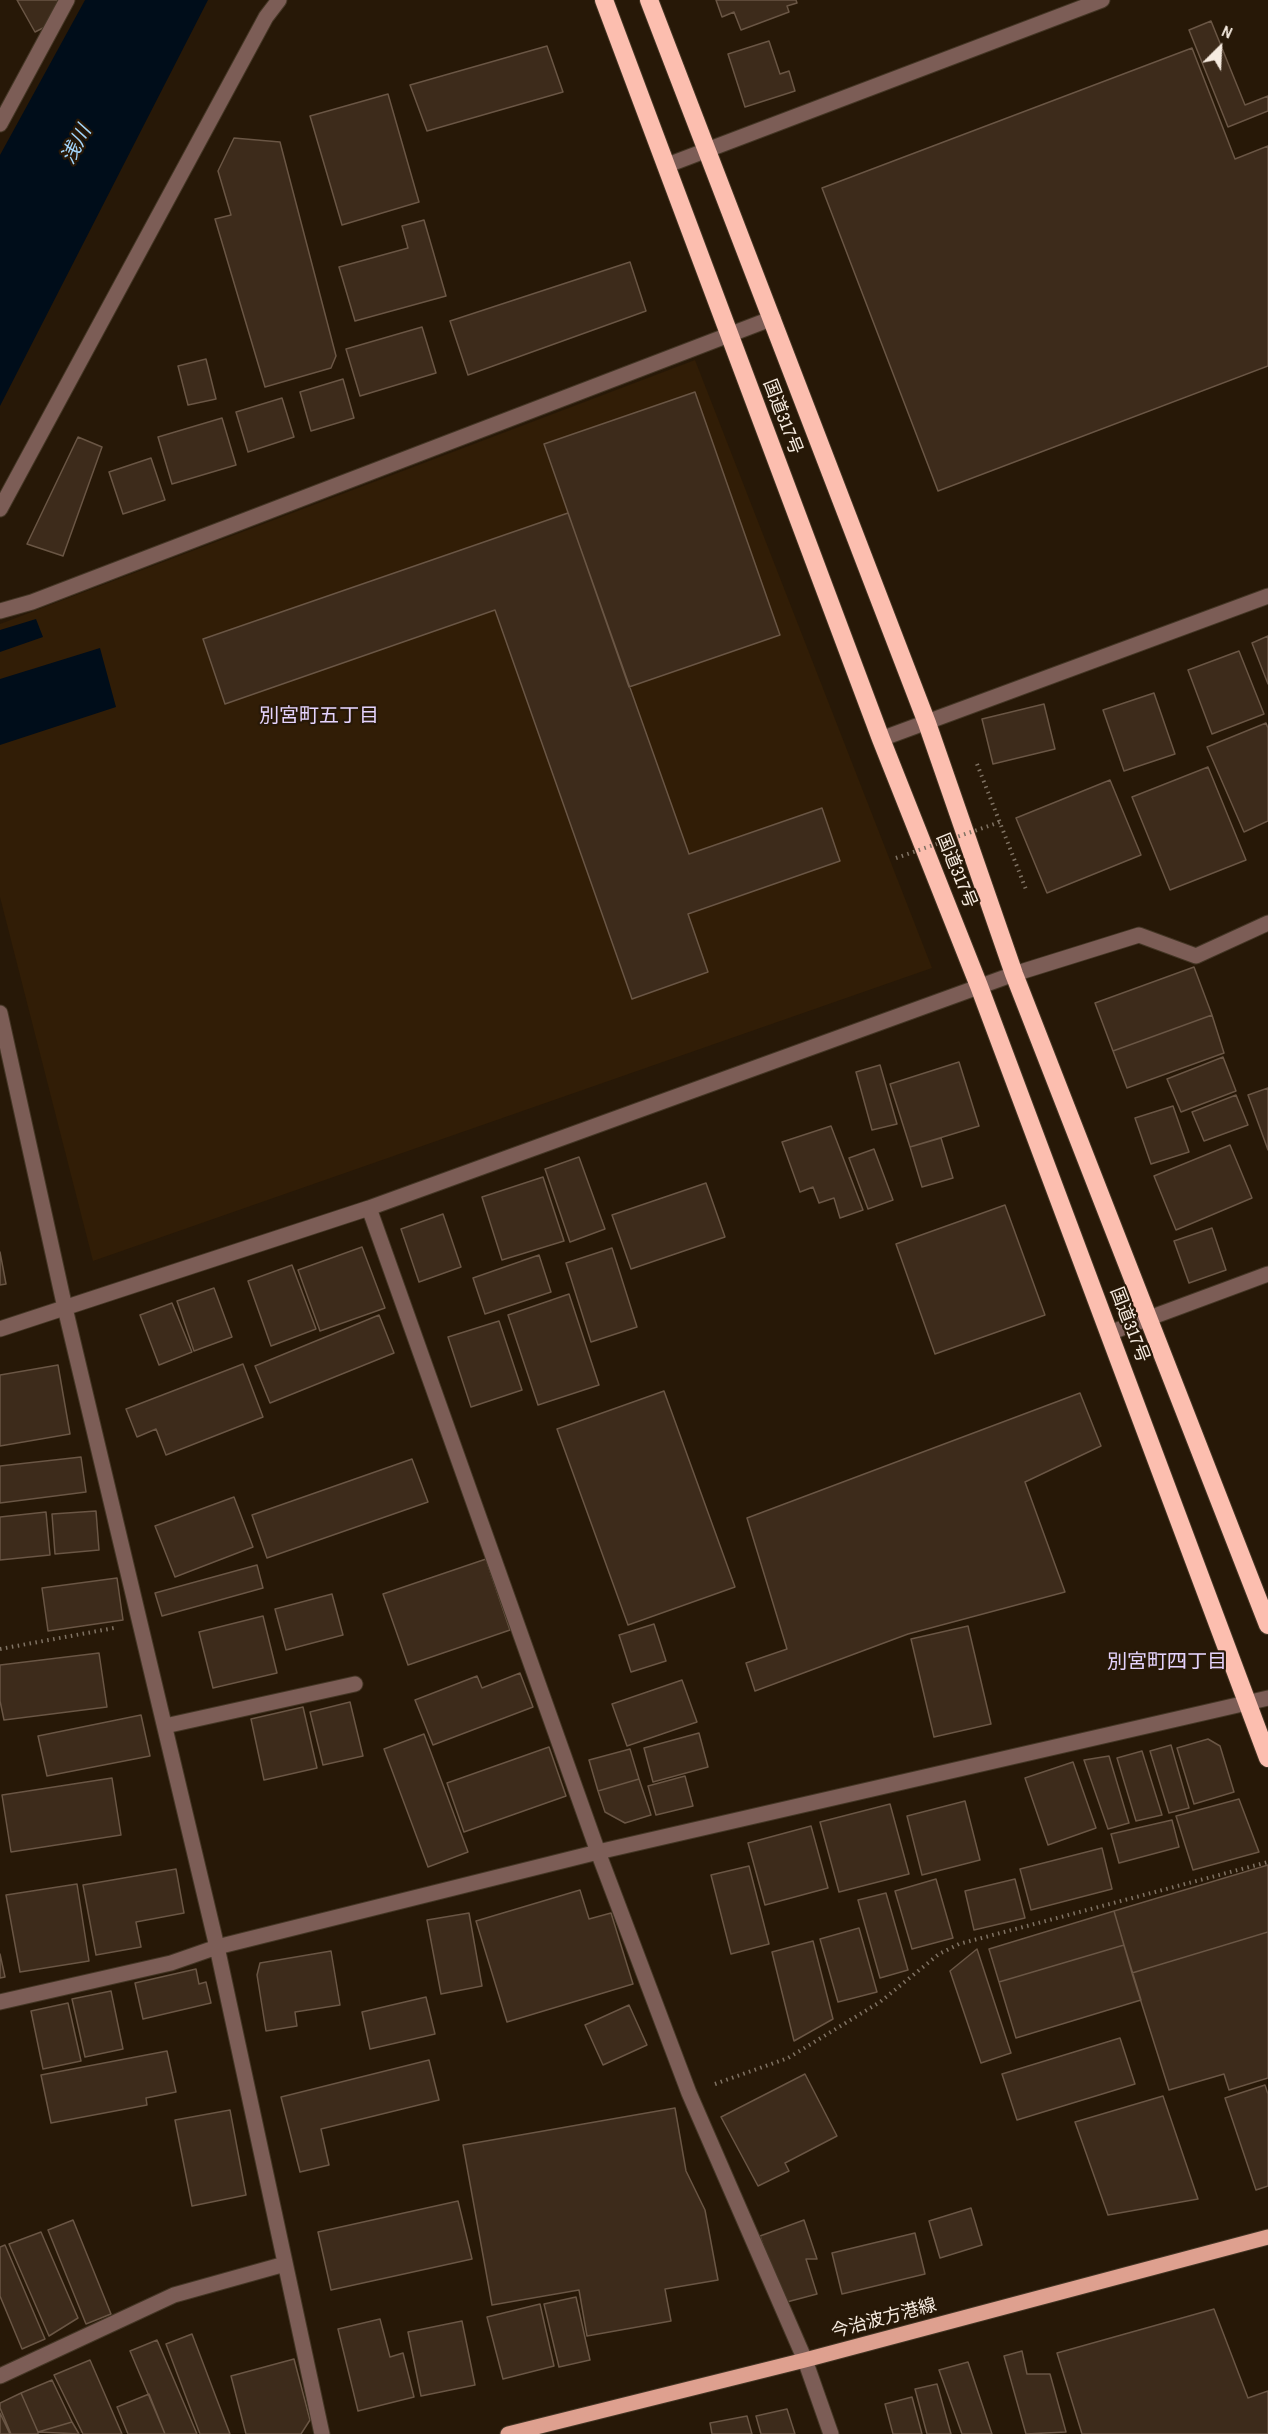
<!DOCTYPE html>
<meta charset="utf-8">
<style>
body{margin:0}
#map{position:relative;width:1268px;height:2434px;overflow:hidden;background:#271807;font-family:"Archivo Narrow",sans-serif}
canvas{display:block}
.north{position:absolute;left:1190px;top:18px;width:60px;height:60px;-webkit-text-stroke:4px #271807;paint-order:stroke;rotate:24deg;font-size:16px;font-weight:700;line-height:24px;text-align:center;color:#f6ebe0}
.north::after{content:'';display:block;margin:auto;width:21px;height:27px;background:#f6ebe0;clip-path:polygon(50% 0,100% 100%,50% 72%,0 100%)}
</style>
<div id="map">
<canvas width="1268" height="2434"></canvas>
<div class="north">N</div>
</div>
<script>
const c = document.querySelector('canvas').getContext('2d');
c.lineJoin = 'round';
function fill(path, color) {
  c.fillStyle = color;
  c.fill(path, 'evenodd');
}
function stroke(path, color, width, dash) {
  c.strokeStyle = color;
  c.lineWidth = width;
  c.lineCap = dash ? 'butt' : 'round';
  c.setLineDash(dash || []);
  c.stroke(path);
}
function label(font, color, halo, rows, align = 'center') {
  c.font = font + ' "Archivo Narrow","Noto Sans JP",sans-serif';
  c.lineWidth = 4.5;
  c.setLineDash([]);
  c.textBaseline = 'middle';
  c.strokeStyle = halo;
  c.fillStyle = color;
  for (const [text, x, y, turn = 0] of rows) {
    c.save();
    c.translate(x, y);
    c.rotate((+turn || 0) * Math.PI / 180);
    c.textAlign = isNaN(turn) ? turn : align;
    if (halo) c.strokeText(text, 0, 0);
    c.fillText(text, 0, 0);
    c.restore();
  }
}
const built = new Path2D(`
 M695,360L932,968L93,1261L0,897V624Z`);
const water = new Path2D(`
 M85,0H208L0,406V155Z
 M36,619L43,637L0,652V630Z
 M100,648L116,707L0,745V679Z`);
const building = new Path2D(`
 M17,0H64L51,24L35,32Z
 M716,0H796L797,3L787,6L789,12L741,30L734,12L722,17Z
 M1211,21L1245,105L1268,96V111L1228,127L1189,30Z
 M769,41L780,74L789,71L795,91L745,107L728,54Z
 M547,46L563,92L427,131L410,85Z
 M1192,48L1235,159L1268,146V366L938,491L822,188Z
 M388,94L419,202L342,225L310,116Z
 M234,138L280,142L336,356L331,368L265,387L215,219L231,215L218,171Z
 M424,220L446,296L355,321L339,267L408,248L402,226Z
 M630,262L646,311L468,375L450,321Z
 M422,327L436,373L360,396L346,349Z
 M206,359L216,399L188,405L178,366Z
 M343,379L354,418L311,431L300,392Z
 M695,392L780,635L629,687L544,444Z
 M282,398L294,437L248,452L236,412Z
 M222,418L236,465L172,484L158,437Z
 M78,437L102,447L63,556L27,544Z
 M151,458L165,500L123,514L109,472Z
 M568,513L689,854L822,808L840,861L688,914L708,972L632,999L495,610L225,704L203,639Z
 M1268,636V684L1252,643Z
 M1239,651L1264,714L1212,734L1188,670Z
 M1154,693L1175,754L1124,771L1103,710Z
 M1044,704L1055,749L993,764L982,719Z
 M1266,723L1268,728V821L1244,832L1207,747Z
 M1208,767L1246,860L1170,890L1132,797Z
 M1110,780L1141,855L1047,893L1016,818Z
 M1194,967L1212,1015L1113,1051L1095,1003Z
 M1212,1015L1224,1053L1127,1088L1113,1051Z
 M1223,1057L1236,1091L1181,1112L1167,1079Z
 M959,1062L979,1126L910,1147L890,1084Z
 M880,1065L897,1124L872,1130L856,1072Z
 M1268,1088V1150L1248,1095Z
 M1236,1095L1248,1125L1204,1141L1192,1112Z
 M1173,1106L1189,1152L1151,1164L1135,1118Z
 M831,1126L863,1210L840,1218L834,1198L819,1203L813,1187L800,1192L782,1142Z
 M941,1138L953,1178L922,1187L910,1147Z
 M1230,1145L1252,1198L1176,1230L1154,1176Z
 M874,1149L893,1200L868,1209L849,1158Z
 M579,1157L605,1229L570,1242L545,1169Z
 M543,1177L564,1241L502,1260L482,1197Z
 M706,1183L725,1237L631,1269L612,1215Z
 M1005,1205L1045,1315L935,1354L896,1244Z
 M443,1214L461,1267L419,1282L401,1229Z
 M1212,1228L1226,1270L1189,1283L1174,1241Z
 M362,1247L385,1308L320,1331L298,1270Z
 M612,1248L637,1327L591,1342L566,1263Z
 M0,1252L6,1284L0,1285Z
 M539,1255L551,1292L485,1314L473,1278Z
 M292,1265L316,1329L271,1346L248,1281Z
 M214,1288L232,1337L194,1351L177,1301Z
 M569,1294L599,1385L538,1405L508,1315Z
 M172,1303L192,1352L159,1365L140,1315Z
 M379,1315L394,1353L270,1403L255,1366Z
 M499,1321L522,1390L471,1407L448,1337Z
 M243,1364L263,1417L166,1455L156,1429L137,1437L126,1409Z
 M58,1365L70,1434L0,1446V1375Z
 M664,1391L735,1587L628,1625L557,1429Z
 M1080,1393L1101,1446L1025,1482L1065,1592L908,1634L755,1691L746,1663L787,1649L747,1518Z
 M81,1457L86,1492L0,1503V1466Z
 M412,1459L428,1502L267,1558L252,1515Z
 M234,1497L253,1547L175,1577L155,1526Z
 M96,1511L99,1550L55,1554L52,1514Z
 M46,1512L50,1555L0,1560V1517Z
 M486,1559L510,1630L408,1665L383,1594Z
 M257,1565L263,1588L162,1616L155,1593Z
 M117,1578L123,1620L48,1631L42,1588Z
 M332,1594L343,1635L286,1650L275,1609Z
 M263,1616L277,1673L213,1688L199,1632Z
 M654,1624L666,1661L631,1672L619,1635Z
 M968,1626L991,1724L934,1737L911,1639Z
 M99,1653L107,1707L4,1720L0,1701V1665Z
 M520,1673L533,1707L433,1745L415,1700L477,1676L482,1688Z
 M682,1680L697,1722L627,1746L612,1704Z
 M350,1702L363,1756L323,1765L310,1712Z
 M303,1707L317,1768L264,1780L251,1719Z
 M141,1715L150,1756L47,1776L38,1736Z
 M699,1733L708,1767L653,1782L644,1748Z
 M424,1734L468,1852L428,1867L384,1749Z
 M1208,1739L1220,1746L1234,1792L1194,1804L1177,1748Z
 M1171,1745L1189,1808L1169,1813L1150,1751Z
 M549,1747L566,1796L464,1832L447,1783Z
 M630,1749L639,1779L598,1791L589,1760Z
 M1142,1751L1162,1815L1136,1821L1117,1758Z
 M1109,1756L1129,1823L1108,1829L1084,1760Z
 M1073,1762L1096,1828L1048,1845L1025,1778Z
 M685,1776L693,1806L656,1815L648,1786Z
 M112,1778L121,1835L11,1852L2,1795Z
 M639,1779L651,1815L625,1823L605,1812L598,1791Z
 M1239,1799L1259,1852L1193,1870L1176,1816Z
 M965,1801L980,1860L922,1875L907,1816Z
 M890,1804L909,1874L839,1892L820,1822Z
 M1172,1820L1179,1847L1119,1863L1111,1834Z
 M811,1826L828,1888L765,1905L748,1843Z
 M1102,1848L1112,1889L1031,1910L1020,1869Z
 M1268,1865V1932L1132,1973L1114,1911Z
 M749,1866L769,1944L731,1954L711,1875Z
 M176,1869L184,1913L136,1922L141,1947L96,1955L83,1885Z
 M936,1879L953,1938L912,1949L895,1891Z
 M1015,1879L1025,1918L974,1930L965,1891Z
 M77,1884L89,1961L20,1972L6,1895Z
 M580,1890L589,1919L611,1913L633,1984L507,2022L476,1921Z
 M886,1893L908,1970L880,1978L858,1900Z
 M1114,1911L1124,1945L999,1982L989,1949Z
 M469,1913L482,1986L441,1994L427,1920Z
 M859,1928L877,1992L838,2002L820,1939Z
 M1268,1932V2078L1229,2090L1224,2074L1169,2090L1132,1973Z
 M813,1941L833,2019L794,2041L772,1952Z
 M1124,1945L1141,2000L1016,2038L999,1982Z
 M977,1949L1011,2053L981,2063L950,1971Z
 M331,1951L340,2005L295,2012L297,2026L266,2031L257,1975L260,1963Z
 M0,1954L5,1977L0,1978Z
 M196,1969L199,1984L206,1982L211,2003L143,2019L135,1983Z
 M111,1991L123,2049L85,2057L72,1999Z
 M426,1997L435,2034L370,2049L362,2012Z
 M68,2003L81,2061L43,2069L31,2011Z
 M629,2005L647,2045L603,2065L585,2025Z
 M1120,2038L1135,2084L1017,2120L1002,2074Z
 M167,2051L176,2092L146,2098L147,2105L51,2123L41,2075Z
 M429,2060L439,2100L321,2129L329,2165L300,2172L281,2097Z
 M805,2074L837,2136L785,2163L789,2171L758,2186L721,2117Z
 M1265,2085L1268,2094V2186L1256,2190L1225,2098Z
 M1163,2096L1198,2199L1108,2215L1075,2122Z
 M675,2108L686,2171L705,2210L718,2280L665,2289L671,2321L587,2336L579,2290L492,2305L463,2145Z
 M230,2110L246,2195L192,2206L175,2120Z
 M458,2201L472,2259L331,2290L318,2232Z
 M971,2208L982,2245L940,2258L929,2221Z
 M73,2220L111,2314L86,2324L48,2230Z
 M804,2220L817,2259H806L817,2294L783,2303L760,2236Z
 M41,2232L78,2318L49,2336L9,2244Z
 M915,2233L925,2274L842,2294L832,2253Z
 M5,2245L45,2339L22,2349L0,2296V2247Z
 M576,2297L590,2360L559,2367L544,2304Z
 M540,2304L554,2366L503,2379L487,2317Z
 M1214,2309L1248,2398L1268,2391V2434H1082L1057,2353Z
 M380,2319L390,2357L403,2353L414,2397L358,2411L338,2329Z
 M462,2321L475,2385L421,2396L408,2332Z
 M192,2334L230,2434H200L166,2344Z
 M157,2340L197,2434H165L130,2351Z
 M1022,2351L1027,2374H1050L1066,2432L1026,2434L1004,2356Z
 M294,2359L310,2420L301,2434H246L231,2376Z
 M90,2360L122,2434H83L54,2375Z
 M968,2362L992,2434H962L939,2370Z
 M52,2380L72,2422L38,2432L21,2393Z
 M937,2384L951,2434H927L915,2389Z
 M21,2393L38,2432V2434H11L0,2408V2403Z
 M149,2394L165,2434H128L117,2407Z
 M912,2397L922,2434H893L885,2404Z
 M787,2409L795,2434H761L756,2416Z
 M0,2413L10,2434H0Z
 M747,2416L752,2434H712L710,2423Z
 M72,2422L79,2434L38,2432Z`);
const path = new Path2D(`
 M977,764L1027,892
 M0,1649L114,1628
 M715,2084L788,2058L880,2002L939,1954L959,1944L1268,1862`);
const minor = new Path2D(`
 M0,124L67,0
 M665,166L1102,0
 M0,509L266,17L279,0
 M0,611L32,602L773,318
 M881,739L1268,596
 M0,1013L65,1308L217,1947L322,2434
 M369,1208L598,1852L689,2093L805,2360L831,2434
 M0,1329L369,1208L1014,974L1139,935L1196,956L1268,923
 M1109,1333L1268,1274
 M165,1726L355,1684
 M0,2002L171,1963L217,1947L598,1852L1268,1698
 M0,2376L174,2295L285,2264`);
const major = new Path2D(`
 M508,2434L805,2360L1268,2237`);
const highway = new Path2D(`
 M604,0L881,739L979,986L1268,1758
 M649,0L927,723L1014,974L1268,1625`);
const pathBridge = new Path2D(`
 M896,858L1000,822`);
const streetNames = [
 ["国道317号",782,417,69],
 ["国道317号",956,871,68],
 ["国道317号",1129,1325,69],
 ["今治波方港線",884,2319,-15]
];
const waterNames = [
 ["浅川",77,145,-62]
];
const neighbourhoodNames = [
 ["別宮町五丁目",319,717],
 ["別宮町四丁目",1167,1663]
];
fill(built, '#311d06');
fill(water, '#000d1a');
fill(building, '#3d2b1b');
stroke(building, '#6a5645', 1.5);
stroke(minor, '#443625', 17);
stroke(major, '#443625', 17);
stroke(highway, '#443625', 20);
stroke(path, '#807364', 4, [1.5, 4.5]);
stroke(minor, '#7c5d56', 15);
stroke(major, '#dea08f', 15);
stroke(highway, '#fcbeaf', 18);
stroke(pathBridge, '#807364', 4, [1.5, 4.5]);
label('18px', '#f6ebe0', '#271807', streetNames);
label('italic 20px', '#a3d5fb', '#271807', waterNames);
label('20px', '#e5d3fd', '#271807', neighbourhoodNames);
</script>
